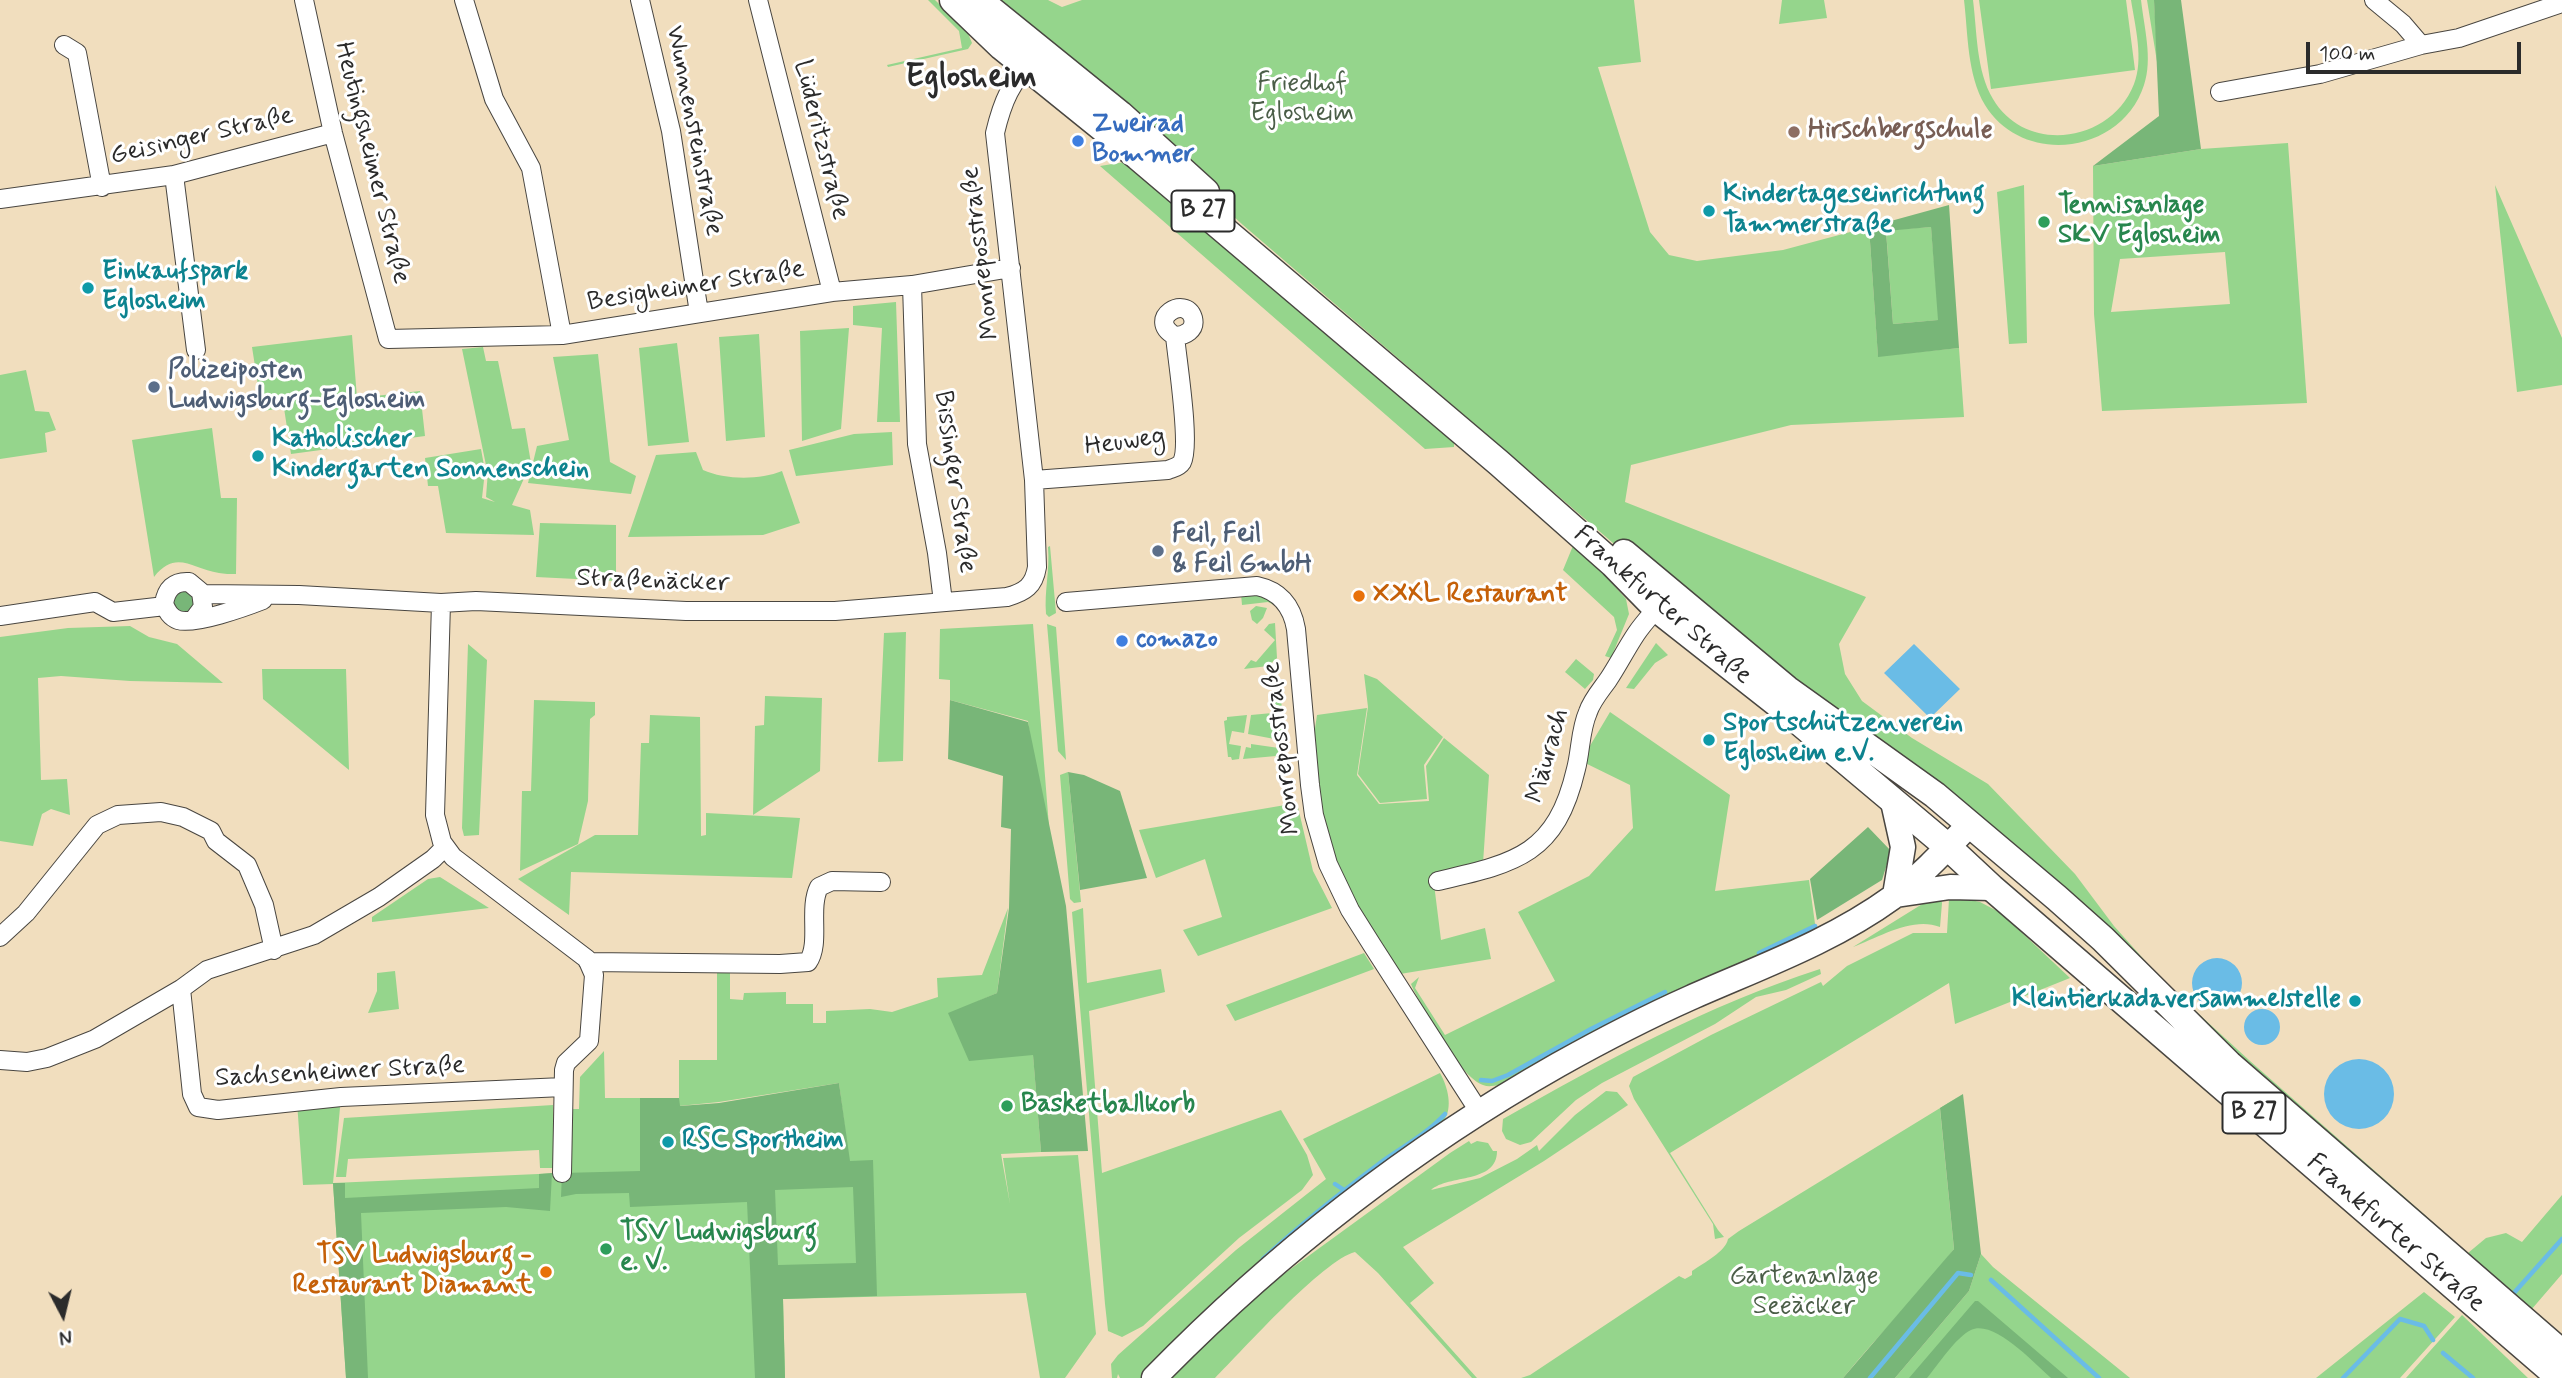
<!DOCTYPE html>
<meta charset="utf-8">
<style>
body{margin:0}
#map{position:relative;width:2562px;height:1378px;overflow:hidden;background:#f1debe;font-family:Mynerve,sans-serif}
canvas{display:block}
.north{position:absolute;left:28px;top:1280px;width:70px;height:70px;-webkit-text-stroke:5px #fff;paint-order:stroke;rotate:173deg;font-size:19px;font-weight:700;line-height:28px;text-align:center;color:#2b2b2b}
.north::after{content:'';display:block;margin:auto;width:24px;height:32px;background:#2b2b2b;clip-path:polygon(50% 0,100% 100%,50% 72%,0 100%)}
.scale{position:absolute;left:2306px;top:42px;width:215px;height:32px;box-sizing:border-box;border:4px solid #2b2b2b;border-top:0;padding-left:9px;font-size:21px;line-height:24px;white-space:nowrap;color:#2b2b2b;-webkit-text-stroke:5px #fff;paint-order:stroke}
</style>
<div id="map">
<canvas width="2562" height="1378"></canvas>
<div class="north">N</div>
<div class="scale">100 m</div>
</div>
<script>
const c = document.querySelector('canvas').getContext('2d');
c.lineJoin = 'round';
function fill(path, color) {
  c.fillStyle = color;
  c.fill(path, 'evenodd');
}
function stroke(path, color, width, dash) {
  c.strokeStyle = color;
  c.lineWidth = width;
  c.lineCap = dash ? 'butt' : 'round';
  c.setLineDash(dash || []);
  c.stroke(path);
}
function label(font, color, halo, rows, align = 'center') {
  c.font = font + ' Mynerve,sans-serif';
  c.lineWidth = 6;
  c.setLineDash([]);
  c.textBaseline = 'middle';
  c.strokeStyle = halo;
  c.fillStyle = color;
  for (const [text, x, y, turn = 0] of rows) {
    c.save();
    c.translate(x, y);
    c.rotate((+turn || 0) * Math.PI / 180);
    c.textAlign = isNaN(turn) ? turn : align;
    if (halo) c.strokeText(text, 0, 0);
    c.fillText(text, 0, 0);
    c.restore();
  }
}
const green = new Path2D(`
 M928,0H935L967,31L972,43L968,49L888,67L887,65L962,48L959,31Z
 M989,0H1048L1062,7L1082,0H1634L1641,62L1598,67L1650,232L1669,255L1697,261L1783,250L1869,227L1878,356L1959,348L1964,417L1791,425L1631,465L1625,502L1866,597L1839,644L1845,674L1862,701L1912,738L1988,784L2075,874L2114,926L2165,983L2250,1061L2468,1253L2486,1238L2506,1233L2522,1242L2562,1195V1274L2531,1310L2148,986L1670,592L1243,225L1120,114Z
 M1782,0H1824L1827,18L1779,24Z
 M1964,0H1973C1977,31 1976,71 1993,99C2026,155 2111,143 2134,84C2144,59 2135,26 2131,0H2141C2144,27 2153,59 2144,85C2122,154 2023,167 1985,105C1967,75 1968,33 1964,0Z
 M1979,0H2126L2135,70L1991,89Z
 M2147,0H2154L2158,68Z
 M2288,143L2307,403L2102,411L2094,314L2093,166L2201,149ZM2225,252L2230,304L2111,312L2120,259Z
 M1125,162L1454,443V447L1425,449L1100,166Z
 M2024,185L2027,343L2009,344L1997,192Z
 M2495,185L2562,338V385L2517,392Z
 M1931,227L1939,320L1893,324L1886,230Z
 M896,302L900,422H877L882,328L853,325V306Z
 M849,328L841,429L802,441L800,331Z
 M759,334L765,437L726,441L719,337Z
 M352,335L357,398L420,391L425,436L291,454L284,408L262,411L252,347Z
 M677,343L689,442L648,446L639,348Z
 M483,347L486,361H498L512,429L525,428L531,463L512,505L530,510L534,535L446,533L438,486H428L425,458L481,449L485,471L482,498L495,502L486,497L488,471L509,470H487L462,349Z
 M598,354L610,462L636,476L631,494L528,483L537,446L569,440L553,357Z
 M26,370L35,411L49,412L56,430L45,433L47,452L0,459V375Z
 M212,428L221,498H237L236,574C230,574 224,574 219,573C192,569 176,549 154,577L132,440Z
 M892,432L893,465L796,476L789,450L854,434Z
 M696,452L703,470C725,480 760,480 782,471L800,523L763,535L628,537L656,455Z
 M540,523L616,525V581L536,577Z
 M1575,541L1626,599L1629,614L1611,658L1605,656L1617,630L1614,617L1563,570Z
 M1050,546L1056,613L1049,617L1046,614C1044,591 1050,571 1048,547Z
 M1251,593L1268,596L1280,608L1268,602L1242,605L1241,594Z
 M1256,606L1267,608L1263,618L1257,624L1252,620L1250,611Z
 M1275,623L1277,658L1268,666L1244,669L1251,660L1256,662L1275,640L1264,630L1269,624Z
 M1033,624L1060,966L1028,721L950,700V680L939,679L940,629Z
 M1047,624L1056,627L1066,760L1058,751Z
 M130,626L149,637L177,644L223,683L130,681L61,676L38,678L41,780L67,779L70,815L51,809L42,814L33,846L0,841V637L68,628Z
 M906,632L903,761L878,762L884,633Z
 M1656,643L1668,655L1655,663L1634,689L1626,688Z
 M468,644L487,660L479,835L464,836L462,828Z
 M1576,659L1594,674L1593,680L1585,689L1565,672Z
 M262,669H346L349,770L263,699Z
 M1364,674L1377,679L1443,737L1424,765L1427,799L1380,803L1358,774L1368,707Z
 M765,696L822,698L820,771L753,815L755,726L764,725Z
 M1281,699L1285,741L1248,734L1251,715L1272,713L1271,700Z
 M534,700L595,702V715L590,719L588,801L578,844L520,871L522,791H531Z
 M1367,708L1357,775L1379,804L1429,801L1426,766L1444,738L1489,775L1483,863L1433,876L1441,940L1485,928L1491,959L1400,974L1344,885L1321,816L1311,755L1317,715Z
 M1610,712L1730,795L1715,891L1809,880L1816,931L1499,1085C1493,1086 1488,1087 1483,1085C1459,1076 1427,1014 1414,991L1411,984L1419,977L1415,988L1445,1035L1555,981L1518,912L1589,876L1633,828L1630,785L1581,761Z
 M650,715L700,717L701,836L706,835V813L800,818L792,878L571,872L569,915L518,879L595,835H638L641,743H649Z
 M1247,715L1244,733L1232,731L1229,744L1241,746L1239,759L1232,760L1231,757H1228L1224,721L1227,720V717Z
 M1251,744L1286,749L1287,762L1277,763L1276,756L1243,759L1246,747L1251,748Z
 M1068,772L1081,902L1074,903L1070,899L1060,775Z
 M1297,803L1313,871L1332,908L1198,956L1183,930L1222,917L1205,859L1156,878L1139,830Z
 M440,877L489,908L372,922V917L428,879Z
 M1940,893L1942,903L1940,927C1913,916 1879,937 1853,947Z
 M1956,897L1980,902L2001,913L2070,978L1955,1024L1949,983L1670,1153L1718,1230L1724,1237L1715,1239L1713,1224L1634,1099L1629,1086L1633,1077L1711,1035L1821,982L1823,986L1847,966L1913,933H1947L1949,899Z
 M1008,908L997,993L949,1014L1033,1054L1041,1152L1001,1154L1010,1204L1003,1158L1078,1155L1096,1334L1065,1378H1040L1026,1293L783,1299L785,1378H346L333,1184L303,1185L297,1102L341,1097L333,1183L561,1173L563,1109H579L580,1077L604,1051L605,1098H640L641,1170L849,1161L839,1083L719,1102L679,1106V1060H717V963L730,964V999L743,1000L744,993L786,992V1004H813V1023H826V1011L870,1009L892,1012L938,997L937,978L982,975Z
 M1083,908L1087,983L1161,969L1165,992L1089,1011L1102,1173L1281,1110L1307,1155L1313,1175L1302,1190L1239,1238L1143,1326L1122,1337L1108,1331L1105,1304L1072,912Z
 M1364,953L1374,969L1235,1021L1226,1005Z
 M1820,969L1821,974L1786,990L1756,997L1715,1024L1602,1083L1576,1100L1531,1142L1520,1145L1506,1139L1502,1131L1503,1119C1605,1061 1708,1005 1820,969Z
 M395,971L399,1009L368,1013L377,991V973Z
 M1440,1073C1448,1087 1453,1108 1444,1120L1148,1378H1120L1118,1374L1117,1378H1112L1111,1364L1118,1355L1236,1250L1326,1179L1303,1139Z
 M1606,1091L1617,1092L1628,1105L1544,1161L1403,1247L1434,1283L1410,1303L1477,1378H1472L1378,1273L1355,1252C1323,1260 1242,1351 1215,1378H1169L1270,1284L1450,1153L1469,1141L1471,1144L1477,1141L1488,1143L1493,1151H1497C1497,1184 1449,1174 1431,1190L1480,1178L1517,1159L1537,1145L1539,1151L1575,1115Z
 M1963,1094L1940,1109L1954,1249C1920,1294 1879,1334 1843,1378H1521L1530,1375L1679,1276L1685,1279L1692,1275V1271C1704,1263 1726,1251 1728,1239L1739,1231Z
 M553,1105L554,1168H540L539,1150L348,1159L346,1177H336L344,1118Z
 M1981,1254L1993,1267L2130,1378H1895L1969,1291Z
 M2424,1292L2455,1317L2400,1378H2269H2316Z
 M2462,1315L2528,1378H2406Z`);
const forest = new Path2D(`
 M2154,0H2181L2201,149L2093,166L2159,116Z
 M1949,205L1959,348L1878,357L1869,227ZM1931,227L1938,320L1893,324L1886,231Z
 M168,589L201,592L186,621L165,596Z
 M950,700L1028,722L1066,906L1088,1151L1041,1152L1033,1055L969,1061L948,1013L997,993L1009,908L1011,829L1001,827L1003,776L948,759Z
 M1068,772L1084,775L1120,791L1147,878L1080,890Z
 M1868,827L1891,851L1882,880L1817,920L1810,879Z
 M839,1083L850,1161L873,1160L877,1296L783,1299L785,1378H755L747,1202L630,1207L629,1193L576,1194L561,1197L562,1173L640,1171V1098H679L680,1106L719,1103ZM853,1187L856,1263L778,1265L775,1190Z
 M1963,1094L1981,1254L1969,1291L1895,1378H1843L1954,1249L1940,1108Z
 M552,1173L550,1211L506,1207L361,1213L368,1378H346L333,1183H345V1198L539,1188V1174Z
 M1975,1301H1978L2068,1378H2051C2035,1364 1994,1319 1971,1330C1956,1337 1938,1365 1927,1378H1909Z`);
const water = new Path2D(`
 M1914,644L1960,689L1930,718L1884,673Z
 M2192 983a25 25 0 1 1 50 0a25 25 0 1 1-50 0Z
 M2244 1027a18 18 0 1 1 36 0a18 18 0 1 1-36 0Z
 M2324 1094a35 35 0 1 1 70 0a35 35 0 1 1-70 0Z`);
const stream = new Path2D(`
 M1759,953L1815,926
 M1481,1080L1492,1081L1508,1075L1591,1029L1665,992
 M1335,1184L1344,1190
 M1263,1259C1301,1224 1340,1193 1380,1163C1402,1147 1427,1134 1445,1114
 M1991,1280L2099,1378
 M2513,1294L2562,1239
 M2443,1353L2473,1378
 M1870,1378L1958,1273L1971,1275
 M2343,1378L2400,1319L2424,1326L2433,1340`);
const minor = new Path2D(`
 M304,0L333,133L388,339L562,335L832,292L912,285L1011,268
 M464,0L494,99L531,168L562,335
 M640,0L671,131L699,313
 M758,0L832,292
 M2374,0L2403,24L2421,45
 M64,45L77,53L102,187
 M2220,92L2320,74L2421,45L2459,38L2562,3
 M174,175L196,350
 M0,199L174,175L333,133
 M912,285L917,444L937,553L943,602
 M1034,480L1168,470C1173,468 1179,467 1182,462C1191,445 1177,359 1175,336C1145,319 1186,294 1193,318C1196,330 1185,336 1175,336
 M202,594L299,595L441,603L476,601L686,611H835L1007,597C1025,592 1034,586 1037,567L1034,480L995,133C1003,99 1011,84 1033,58
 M1066,602L1257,586C1280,591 1292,606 1296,629L1310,785L1314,815L1328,864L1350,910L1372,945L1480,1113
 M441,603L435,815L442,842L453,857L587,959L594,975L589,1041L566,1063L564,1070L562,1173
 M0,616L95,602L113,612L165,606
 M194,619L203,607L201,592L189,582C174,581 166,589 164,604C167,611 170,617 178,620C195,625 245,607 263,600
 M1438,881C1516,863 1556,855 1576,769C1581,750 1580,730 1588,712C1592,700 1601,690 1608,680C1618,665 1626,649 1636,634C1644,622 1654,612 1663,601
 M0,937L26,913L97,825L118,815L161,812L183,817L211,831L216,841L247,865L264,905L274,950
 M588,962L780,964L808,962C821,943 808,909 819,887L832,881L881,882
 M181,989L192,1094L198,1107L218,1110L341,1097L563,1087
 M0,1060L27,1062L47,1058L95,1039L181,989L207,970L314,935L379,897L433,859L445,847`);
const secondary = new Path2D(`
 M1893,802L1903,847L1895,895
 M1896,895L1950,887L1992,888
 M1154,1378C1274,1255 1408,1150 1558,1065C1601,1041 1645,1018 1690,998C1760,967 1831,942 1893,897C1921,876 1946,849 1970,824`);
const primary = new Path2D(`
 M953,0L1002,47L1138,157L1499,463L1613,564L1657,609L1779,705L1948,847L1992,888L2560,1378
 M979,0L1120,114L1206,192
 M1624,553L1787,689L1935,795L2057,898L2103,939L2229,1064L2562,1353`);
const markers = [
 [1794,132,7,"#8d6e63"],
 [1078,141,7,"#3f7fe0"],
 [1709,211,7,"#0f9aa8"],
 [2044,222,7,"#2e9e5b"],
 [88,288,7,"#0f9aa8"],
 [154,387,7,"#5c6f8a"],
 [258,456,7,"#0f9aa8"],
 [1158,551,7,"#5c6f8a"],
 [1359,596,7,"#e8710a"],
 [1122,641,7,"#3f7fe0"],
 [1709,740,7,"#0f9aa8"],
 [2355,1001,7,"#0f9aa8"],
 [1007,1106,7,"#2e9e5b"],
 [668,1142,7,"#0f9aa8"],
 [606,1249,7,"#2e9e5b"],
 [546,1272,7,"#e8710a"]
];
const shields = [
 [1203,211,63],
 [2254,1113,63]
];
const shieldNames = [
 ["B 27",1203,211],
 ["B 27",2254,1113]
];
const parkNames = [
 ["Friedhof",1302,85],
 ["Eglosheim",1302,115],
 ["Gartenanlage",1804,1278],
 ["Seeäcker",1804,1308]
];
const shopNames = [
 ["Zweirad",1092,126],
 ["Bommer",1092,156],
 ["comazo",1136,641]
];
const streetNames = [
 ["Wunnensteinstraße",693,131,79],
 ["Geisinger Straße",202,137,-13],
 ["Lüderitzstraße",820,140,76],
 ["Heutingsheimer Straße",371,163,76],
 ["Monreposstraße",982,253,-97],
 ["Besigheimer Straße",696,287,-9],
 ["Heuweg",1125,443,-8],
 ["Bissinger Straße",954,482,82],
 ["Straßenäcker",653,582,2],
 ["Frankfurter Straße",1662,606,41],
 ["Monreposstraße",1283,748,-97],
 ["Mäurach",1549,756,-74],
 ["Sachsenheimer Straße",340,1073,-3],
 ["Frankfurter Straße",2395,1234,41]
];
const educationNames = [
 ["Hirschbergschule",1808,132]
];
const cultureNames = [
 ["Kindertageseinrichtung",1723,196],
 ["Tammerstraße",1723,226],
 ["Einkaufspark",102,273],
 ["Eglosheim",102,303],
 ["Katholischer",272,441],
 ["Kindergarten Sonnenschein",272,471],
 ["Sportschützenverein",1723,725],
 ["Eglosheim e.V.",1723,755],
 ["Kleintierkadaversammelstelle",2341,1001,"right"],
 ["RSC Sportheim",682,1142]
];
const leisureNames = [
 ["Tennisanlage",2058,207],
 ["SKV Eglosheim",2058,237],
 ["Basketballkorb",1021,1106],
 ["TSV Ludwigsburg",620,1234],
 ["e. V.",620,1264]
];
const serviceNames = [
 ["Polizeiposten",168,372],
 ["Ludwigsburg-Eglosheim",168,402],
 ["Feil, Feil",1172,536],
 ["& Feil GmbH",1172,566]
];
const foodNames = [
 ["XXXL Restaurant",1373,596],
 ["TSV Ludwigsburg -",532,1257,"right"],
 ["Restaurant Diamant",532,1287,"right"]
];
const districtNames = [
 ["Eglosheim",971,79]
];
fill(green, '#95d58c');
fill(forest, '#78b678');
fill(water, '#6abce6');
stroke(stream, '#6abce6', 4.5);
stroke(minor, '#494641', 20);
stroke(secondary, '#494641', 27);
stroke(primary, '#494641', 29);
stroke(minor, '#fff', 18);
stroke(secondary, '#fff', 24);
stroke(primary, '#fff', 26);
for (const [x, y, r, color] of markers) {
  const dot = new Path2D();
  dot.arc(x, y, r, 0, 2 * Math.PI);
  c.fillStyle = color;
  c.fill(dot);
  stroke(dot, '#fff', 2.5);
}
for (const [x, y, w] of shields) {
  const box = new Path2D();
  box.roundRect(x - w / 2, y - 20.5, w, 41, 5);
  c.fillStyle = '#fff';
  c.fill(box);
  stroke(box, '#2b2b2b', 2);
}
label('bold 24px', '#2b2b2b', null, shieldNames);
label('26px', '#4b5e48', '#fff', parkNames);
label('bold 26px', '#366cbe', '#fff', shopNames, 'left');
label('26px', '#2b2b2b', '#fff', streetNames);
label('bold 26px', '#785e54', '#fff', educationNames, 'left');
label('bold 26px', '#0d838f', '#fff', cultureNames, 'left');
label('bold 26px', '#27864d', '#fff', leisureNames, 'left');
label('bold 26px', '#4e5e75', '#fff', serviceNames, 'left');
label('bold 26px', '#c56008', '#fff', foodNames, 'left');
label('bold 33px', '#2b2b2b', '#fff', districtNames);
</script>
